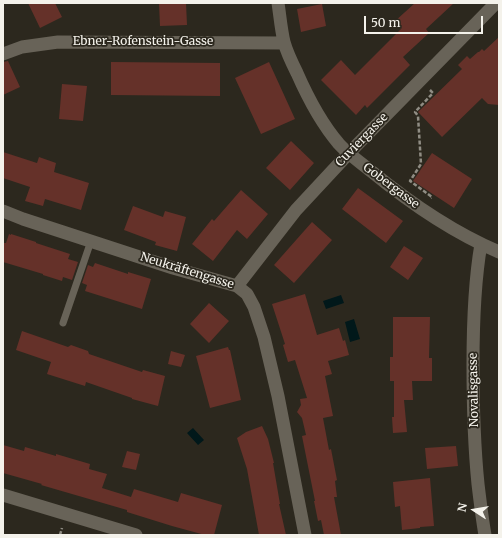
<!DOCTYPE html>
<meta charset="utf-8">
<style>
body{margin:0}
#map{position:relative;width:502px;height:538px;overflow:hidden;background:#2c281e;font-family:Merriweather,serif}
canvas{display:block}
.frame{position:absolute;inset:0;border:4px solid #f4f2eb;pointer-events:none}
.north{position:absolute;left:454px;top:490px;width:40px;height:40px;-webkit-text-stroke:3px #2c281e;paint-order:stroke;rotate:282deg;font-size:11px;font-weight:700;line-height:16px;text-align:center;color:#f4f2eb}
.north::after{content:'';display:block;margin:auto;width:14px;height:18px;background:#f4f2eb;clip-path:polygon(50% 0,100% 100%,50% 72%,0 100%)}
.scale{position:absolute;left:364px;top:16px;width:119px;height:18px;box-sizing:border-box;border:2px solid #f4f2eb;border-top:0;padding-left:5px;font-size:12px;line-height:14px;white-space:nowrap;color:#f4f2eb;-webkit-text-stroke:3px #2c281e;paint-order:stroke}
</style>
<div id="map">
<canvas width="502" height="538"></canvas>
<div class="frame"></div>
<div class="north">N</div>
<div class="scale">50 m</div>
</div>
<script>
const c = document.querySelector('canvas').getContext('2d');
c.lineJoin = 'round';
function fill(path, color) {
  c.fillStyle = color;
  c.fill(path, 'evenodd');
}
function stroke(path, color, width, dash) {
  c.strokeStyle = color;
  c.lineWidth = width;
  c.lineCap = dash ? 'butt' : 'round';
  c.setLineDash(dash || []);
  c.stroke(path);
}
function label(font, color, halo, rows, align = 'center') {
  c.font = font + ' Merriweather,serif';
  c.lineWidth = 3.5;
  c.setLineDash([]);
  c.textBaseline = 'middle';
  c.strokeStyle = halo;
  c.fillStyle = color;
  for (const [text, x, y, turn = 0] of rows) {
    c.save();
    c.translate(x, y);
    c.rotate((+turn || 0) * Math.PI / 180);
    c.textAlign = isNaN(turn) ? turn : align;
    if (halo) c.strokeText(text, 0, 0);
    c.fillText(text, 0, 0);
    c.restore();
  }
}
const water = new Path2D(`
 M341,295L344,303L326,309L323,301Z
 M354,319L360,339L350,342L345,322Z
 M193,428L204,440L198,445L187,433Z`);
const building = new Path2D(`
 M28,3H55L62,17L40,28Z
 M159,3H186L187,25L160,26Z
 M415,3H454L426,29L429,33L403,57L410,65L367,108L365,105L356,115L321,80L341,60L355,75L401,29L394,22Z
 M322,4L326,26L301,32L297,9Z
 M499,37V105L488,104L482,98L442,137L418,112L462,69L458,65L467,56L470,59L478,52H479L482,49L484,51Z
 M8,61L20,87L3,95V62Z
 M111,62L220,63V96L111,95Z
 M269,62L295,119L261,134L235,78Z
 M62,84L87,86L83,121L59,119Z
 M291,141L314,163L290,190L266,168Z
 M3,152L37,163L39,157L56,163L54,172L89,183L81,210L45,199L43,206L25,201L30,187L3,178Z
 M432,153L472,179L454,208L413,181Z
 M358,188L403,221L386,243L342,209Z
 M241,190L268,214L247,239L237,230L213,261L192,244L212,219L214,221Z
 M133,206L163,217L165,211L186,217L177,251L155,245L156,242L124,230Z
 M312,222L332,240L294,283L274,265Z
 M9,234L11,235V234L36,242V243L70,254L68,259L78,262L72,280L63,277L62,281L43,275V274L3,262V243H6Z
 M404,246L423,258L408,280L390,267Z
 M95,263L128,274V272L151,279L142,309L85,291L87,285L82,283L88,265L93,267Z
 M305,294L317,335L339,328L343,341L345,340L349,355L328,361L332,374L325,376L333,416L323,418L329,450L331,449L337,480L335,481L337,497H334L341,535H324L321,520L318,521L314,501H315L302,436L306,435L302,418L297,412L301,405L300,399L307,398L295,360L288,362L283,345L285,344L272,304Z
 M209,303L229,321L209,343L190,324Z
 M393,317H430L429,358H432V381H412L413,400H404L407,432L393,433L392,417H394V381H390V357H393Z
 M22,331L68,347L71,345L88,351L89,354L142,372L143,370L165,376L158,406L132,399V398L86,382L85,386L47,374L51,362L16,350Z
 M228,347L229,350H230L241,400L210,408L196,356Z
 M171,351L185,355L181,367L168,364Z
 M262,426L268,439L274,463H273L280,504H279L286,535H259L247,469L237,438L246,432Z
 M3,445L24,451L25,447L56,456V454L90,464L89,469L107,474L102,488L131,497L134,489L178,502L181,493L222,505L214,535H205L172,526L127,512V510L41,485L42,484L3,473Z
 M456,446L458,466L427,469L425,448Z
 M127,451L140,454L136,470L122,467Z
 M430,478L434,526L420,527V528L402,530L400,506L395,507L393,482Z`);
const path = new Path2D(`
 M430,90L433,93L415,112L418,116L421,164L410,181L432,197L431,198
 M60,535L62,528`);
const service = new Path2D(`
 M63,323L91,241`);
const minor = new Path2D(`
 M278,3C280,16 281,29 284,42C287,53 292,63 297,73C308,98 321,123 339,144C348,154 360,162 371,171C410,203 452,232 499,252
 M3,54L22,47L58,42L284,43
 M3,211L23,219L173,268L237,286L247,294L254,307L264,337L278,396L305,535
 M481,244C474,284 473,325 473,365C473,405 474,444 478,484C480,501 482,518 485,535
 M237,286L296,210L349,153L496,3
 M3,495L136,535`);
const streetNames = [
 ["Ebner-Rofenstein-Gasse",143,42],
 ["Cuviergasse",362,140,-46],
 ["Gobergasse",391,186,37],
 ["Neukräftengasse",187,271,17],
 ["Novalisgasse",474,390,-91]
];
fill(water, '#01181a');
fill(building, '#653129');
stroke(path, '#908d84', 2.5, [4, 2]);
stroke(service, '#686358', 7);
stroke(minor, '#686358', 13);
label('12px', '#f4f2eb', '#2c281e', streetNames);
</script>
